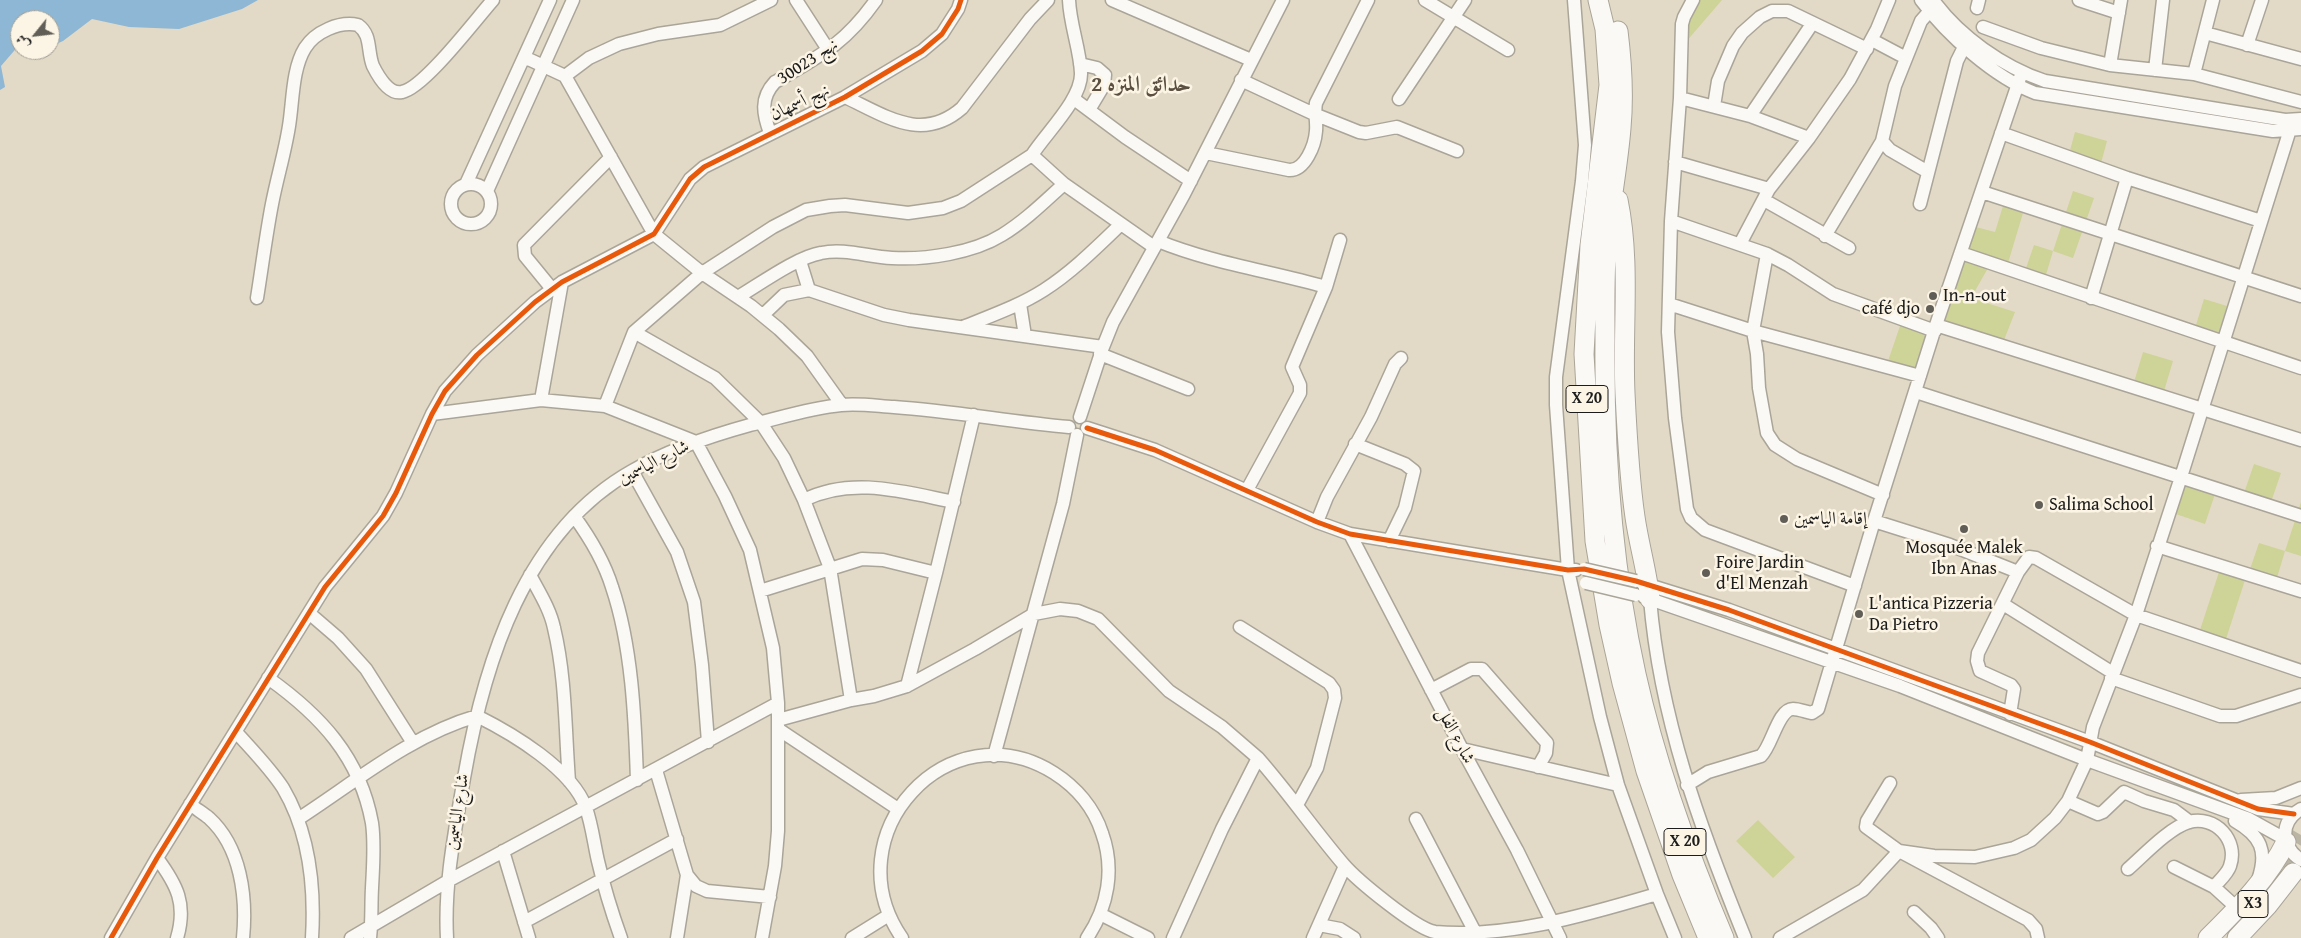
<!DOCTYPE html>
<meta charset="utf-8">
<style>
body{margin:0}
#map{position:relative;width:2301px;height:938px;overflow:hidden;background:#e2dac6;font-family:"Gentium Book Plus",Amiri,serif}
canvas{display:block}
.north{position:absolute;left:10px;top:10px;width:50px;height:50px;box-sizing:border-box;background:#fcf5e5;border:1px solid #a29e95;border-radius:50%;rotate:241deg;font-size:14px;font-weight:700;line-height:20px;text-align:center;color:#1c1c1c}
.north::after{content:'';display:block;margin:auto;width:18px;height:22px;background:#615e58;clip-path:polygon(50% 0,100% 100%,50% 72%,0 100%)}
</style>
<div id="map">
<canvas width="2301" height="938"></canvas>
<div class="north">ش</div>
</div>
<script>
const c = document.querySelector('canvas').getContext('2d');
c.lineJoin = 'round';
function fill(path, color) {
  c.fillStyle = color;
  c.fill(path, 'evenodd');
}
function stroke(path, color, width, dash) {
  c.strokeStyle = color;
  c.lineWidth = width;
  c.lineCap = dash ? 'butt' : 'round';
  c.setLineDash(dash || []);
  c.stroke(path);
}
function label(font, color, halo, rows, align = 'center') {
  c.font = font + ' "Gentium Book Plus",Amiri,serif';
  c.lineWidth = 5;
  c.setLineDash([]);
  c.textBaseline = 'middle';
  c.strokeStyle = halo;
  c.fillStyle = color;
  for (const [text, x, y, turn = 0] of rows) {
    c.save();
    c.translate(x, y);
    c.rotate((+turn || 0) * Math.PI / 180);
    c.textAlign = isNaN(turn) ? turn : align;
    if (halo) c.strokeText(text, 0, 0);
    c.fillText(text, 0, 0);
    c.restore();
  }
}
const green = new Path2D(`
 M1696,0H1722L1685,43L1684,22Z
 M2075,132L2107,141L2101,163L2069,154Z
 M2073,191L2094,198L2073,258L2053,251L2045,278L2025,271L2034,245L2053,251Z
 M2003,206L2023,213L2005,273L1988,268L1971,298L2015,312L2004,340L1942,321L1972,226L1995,232Z
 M2204,299L2227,306L2219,332L2196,325Z
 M1901,323L1927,333L1916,368L1888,361Z
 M2143,352L2173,361L2164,391L2134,382Z
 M2254,464L2281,473L2271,502L2244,493Z
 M2183,483L2215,494L2205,524L2173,513Z
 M2301,502V556L2285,551L2276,581L2249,572L2259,543L2285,551Z
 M2219,572L2245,580L2225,642L2199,633Z
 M1758,820L1795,857L1773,878L1736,841Z`);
const water = new Path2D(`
 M0,0H258L242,9L179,29L129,27L92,19L63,41L50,47V20H20V44L1,66L5,87L0,90Z`);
const highwayTunnel = new Path2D(`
 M2282,867L2301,835`);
const minor = new Path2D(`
 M796,0L829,51
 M1112,0L1251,60
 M1425,0L1508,50
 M1574,0L1585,145L1582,181L1556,377V405L1568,570L1600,717L1618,785L1657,894L1675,938
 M1693,0L1684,17L1682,24L1680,98L1671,221L1668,332L1675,418L1687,509L1691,518L1705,530L1855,586
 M1921,0C1948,36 1994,77 2035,93L2273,131L2301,129
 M1933,0C1959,36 2003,67 2045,81L2285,120L2301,119
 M2079,0L2119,13
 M1977,8L1979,0
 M1983,27L2041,48L2110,65L2194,74L2301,102
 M2205,33L2301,59
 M1872,40L1906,58
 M2247,45L2262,0
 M524,57L565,76L654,234L702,273L751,306L779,329L807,356L842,405
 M1080,64L1097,68L1105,75L1104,85L1089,110
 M2110,65L2121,0
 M2155,70L2163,0
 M2194,74L2213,0
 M565,76L589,58L619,44L658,34L720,25L771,0
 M1241,80L1314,114L1359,132L1366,133L1397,127L1457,151
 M845,97C886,116 922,143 962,108L1030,19L1048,0
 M1680,98L1750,116L1809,138
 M1074,99L1125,137L1191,181
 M1399,99L1465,0
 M1714,106L1718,81L1733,46L1742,33L1760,17L1772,11H1788L1867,49
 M1750,116L1812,24
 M770,133C763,114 760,98 775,82C820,56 845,44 876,0
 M2001,133L2127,178L2261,221
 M1882,141L1890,150L1928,172
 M1206,153L1289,170C1305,171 1315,145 1316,131C1317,121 1314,113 1316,103L1368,0
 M1675,162L1769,189
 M451 204a20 20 0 1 1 40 0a20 20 0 1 1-40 0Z
 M466,184L550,0
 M1064,184L1154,247
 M487,191L573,0
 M1982,192L2301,296
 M1764,200L1849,248
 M1920,204L1957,61L1964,47
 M1671,221L1767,254L1788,265L1833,294L1935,331
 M1825,236L1882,141L1895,86L1921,21L1934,6
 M1158,241C1212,263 1270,271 1326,287
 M1740,244L1769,189L1809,138L1850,79L1877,29L1889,0
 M1961,253L2301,368
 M1767,254L1753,331L1757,354L1759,388L1767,433L1775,445L1797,459L1883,495
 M800,261L809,290
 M552,289L525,256L524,245L611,157
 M738,297C760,284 797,257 821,253C845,248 868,257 892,258C926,260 973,253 1002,235C1025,221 1044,202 1064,184L1032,155C1046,133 1082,99 1081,73C1080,49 1070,25 1069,0
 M257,298C262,267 266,235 272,204C277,178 285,152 289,126C293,102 292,69 305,48C315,32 339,21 358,25C372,35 367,51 373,66C378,76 389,95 402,92C424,88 476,19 493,0
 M2091,298L2127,178
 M1020,304L1025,336
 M1669,304L1753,331L1920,376
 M763,315L784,295L809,290L884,315L909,320L1103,347
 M1936,325L2301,440
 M963,327C990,316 1019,306 1044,290C1072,272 1096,248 1120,225
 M634,332L715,378L761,423L784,458L804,500L830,568L851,700
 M1100,354L1188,389
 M1916,392L2301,516
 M541,400L562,282
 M605,406L634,332L702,273L773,227L806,210L830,206L845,205L908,213L943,208L961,201L1032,155
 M432,414L541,400L605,406L696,442L725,496L750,550L773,648L778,703V831L775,866L762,938
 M1080,417L1103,347L1113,322L1184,194L1283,0
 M1087,428L1155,450L1317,522L1350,534L1568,570H1576
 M1355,444L1405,464L1414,471L1405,508L1389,541
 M632,471L677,552L694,602L702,665L708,742
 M1247,490L1300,393V385L1292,367L1326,287L1340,240
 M804,500C852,476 904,492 954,502
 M574,516C590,538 604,561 612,587C632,646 635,718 637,780
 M1874,521L1950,545L2018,572
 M1317,522L1327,497L1371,417L1395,364L1401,358
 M1350,534L1462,749L1517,850L1560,938
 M2157,546L2301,591
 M936,573L974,415
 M530,575C539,592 550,609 554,628C566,678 565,730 569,781
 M1642,583L1729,610L2090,742L2258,809L2294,814
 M760,591L862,559L883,560L936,573L907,686
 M1644,597L1900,686L2087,760L2249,819L2285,839
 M1650,599C1660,719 1700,827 1745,938
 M2003,604L2113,673
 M309,613L338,638L366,669L413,743
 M1240,627L1329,683L1334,690L1335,698L1317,768L1297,805
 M268,678C320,715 360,757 372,823C375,844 373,867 372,888C371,905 372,921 370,938
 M2111,678L2220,716H2236L2301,695
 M1431,690L1471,669H1482L1547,743L1546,753L1538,767
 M2010,714L2014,689L2011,685L1980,671L1977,661L1978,653L2018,572L2029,557L2036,558L2136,615L2301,671
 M778,720L851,700L874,696L907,686L975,649L1034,614L1060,609L1078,611L1098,619L1169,691L1222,727L1258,758
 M778,729L898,809
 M236,732C252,750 270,768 283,788C309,832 315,888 312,938
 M1462,749L1618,785
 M994,756L1063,504L1077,435
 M656,770L687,875L696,886L707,891L770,897
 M1890,783L1867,821L1866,827L1899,851L1934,856L1975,857L2014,848L2031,840L2055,818L2068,801L2087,760L2093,727L2136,615L2181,477L2293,120
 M1687,785L1708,772L1761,756C1772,746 1778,709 1793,709C1799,709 1806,712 1812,713L1818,709L1874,521L1936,325L2022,72
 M2241,800L2276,798L2301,788
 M2068,801L2098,814L2103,812L2124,792L2144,801L2174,810L2190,822
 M190,804C196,809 203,813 209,818C241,847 247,897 243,938
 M2301,809C2279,822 2281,847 2301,860
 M298,819C355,782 411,735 477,716C513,734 572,769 586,808C592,825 594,844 598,861C604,887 612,913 621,938
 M1416,819L1477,936
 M2235,821C2261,836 2268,851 2258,880
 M503,851L529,938
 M157,858C177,885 187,904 177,938
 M2174,867L2214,887L2237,908
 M2128,869C2144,855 2169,828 2189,822C2215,815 2239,840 2230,866C2228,873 2219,881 2214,887
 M1914,912L1931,928L1938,938
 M1100,914L1148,938
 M524,922L677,839
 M1319,925L1340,929L1354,938
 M111,938L157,858L325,587L383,516L396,493L432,414L445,391L477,355L535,302L562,282L654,234L690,179L704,167L845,97L922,51L942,34L958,9L961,0
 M351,938L448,881L778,703
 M447,938C444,884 455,831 464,778C484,663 524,532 632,471C668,450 710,436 750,425C780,418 810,408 841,405C858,403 877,406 894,407C953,411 1011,422 1069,427
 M677,938L687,875
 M852,938L889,915
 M902,938C831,835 949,707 1054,773C1076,787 1094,808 1102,833C1115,869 1108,907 1087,938
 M1173,938L1222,829L1258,758C1288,792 1314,830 1344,865C1357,880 1416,929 1435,932C1509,938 1586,915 1657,894
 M1313,938L1345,866
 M1780,938L1863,890L1899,851L2028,920L2036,929L2038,938`);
const highway = new Path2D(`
 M1598,0L1605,29L1609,85L1590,245L1584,354L1595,541L1609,625L1622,683L1646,771L1682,875L1708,938
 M1618,31C1622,63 1624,95 1621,128C1618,166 1610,205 1607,243C1604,275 1605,309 1605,341C1604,451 1612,566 1636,674C1656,764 1688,853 1724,938
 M1618,200C1631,263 1622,329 1625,393C1627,434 1629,476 1635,517C1639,545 1647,571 1650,599
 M2208,938C2236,910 2268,879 2286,842
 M2237,938L2268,905L2293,873`);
const minorBridge = new Path2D(`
 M1584,569L1636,581
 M1586,583L1636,595`);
const cycleway = new Path2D(`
 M1087,428L1155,450L1317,522L1350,534L1568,570L1584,569L1636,581L1729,610L2090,742L2258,809L2294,814
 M111,938L157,858L325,587L383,516L396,493L432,414L445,391L477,355L535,302L562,282L654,234L690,179L704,167L845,97L922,51L942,34L958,9L961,0`);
const markers = [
 [1933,296,5,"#615e58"],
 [1930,309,5,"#615e58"],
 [2039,505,5,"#615e58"],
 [1784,519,5,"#615e58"],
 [1964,529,5,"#615e58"],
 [1706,573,5,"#615e58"],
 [1859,614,5,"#615e58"]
];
const shields = [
 [1587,399,42],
 [1685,842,42],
 [2253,904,30]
];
const shieldNames = [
 ["X 20",1587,399],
 ["X 20",1685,842],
 ["X3",2253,904]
];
const streetNames = [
 ["نهج 30023",808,62,-33],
 ["نهج أسمهان",800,103,-25],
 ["شارع الياسمين",654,463,-27],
 ["شارع الفل",1455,736,62],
 ["شارع الياسمين",458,812,-81]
];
const poiNames = [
 ["In-n-out",1943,296],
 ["café djo",1920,309,"right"],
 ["Salima School",2049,505],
 ["إقامة الياسمين",1794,519],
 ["Mosquée Malek",1964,548,"center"],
 ["Ibn Anas",1964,569,"center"],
 ["Foire Jardin",1716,563],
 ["d'El Menzah",1716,584],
 ["L'antica Pizzeria",1869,604],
 ["Da Pietro",1869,625]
];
const districtNames = [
 ["حدائق المنزه 2",1141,85]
];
fill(green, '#ced397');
fill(water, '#8db7d5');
stroke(highwayTunnel, '#bab4a4', 19, [19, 9]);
stroke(minor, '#aaa599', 15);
stroke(highway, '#aaa599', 21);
stroke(minor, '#fbf9f6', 12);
stroke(highway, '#fbf9f6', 19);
stroke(minorBridge, '#aaa599', 15, []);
stroke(minorBridge, '#fbf9f6', 12);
stroke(cycleway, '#e8590c', 5);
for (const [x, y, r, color] of markers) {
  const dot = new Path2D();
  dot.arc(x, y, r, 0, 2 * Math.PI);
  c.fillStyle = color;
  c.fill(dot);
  stroke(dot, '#fcf5e5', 2);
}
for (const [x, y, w] of shields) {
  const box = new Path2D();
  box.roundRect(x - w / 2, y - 13.5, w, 27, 4);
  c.fillStyle = '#fcf5e5';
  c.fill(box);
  stroke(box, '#1c1c1c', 1);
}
label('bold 16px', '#1c1c1c', null, shieldNames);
label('18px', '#1c1c1c', '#fcf5e5', streetNames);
label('18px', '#1c1c1c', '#fcf5e5', poiNames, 'left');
label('bold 22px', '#5a4f41', '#fcf5e5', districtNames);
</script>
